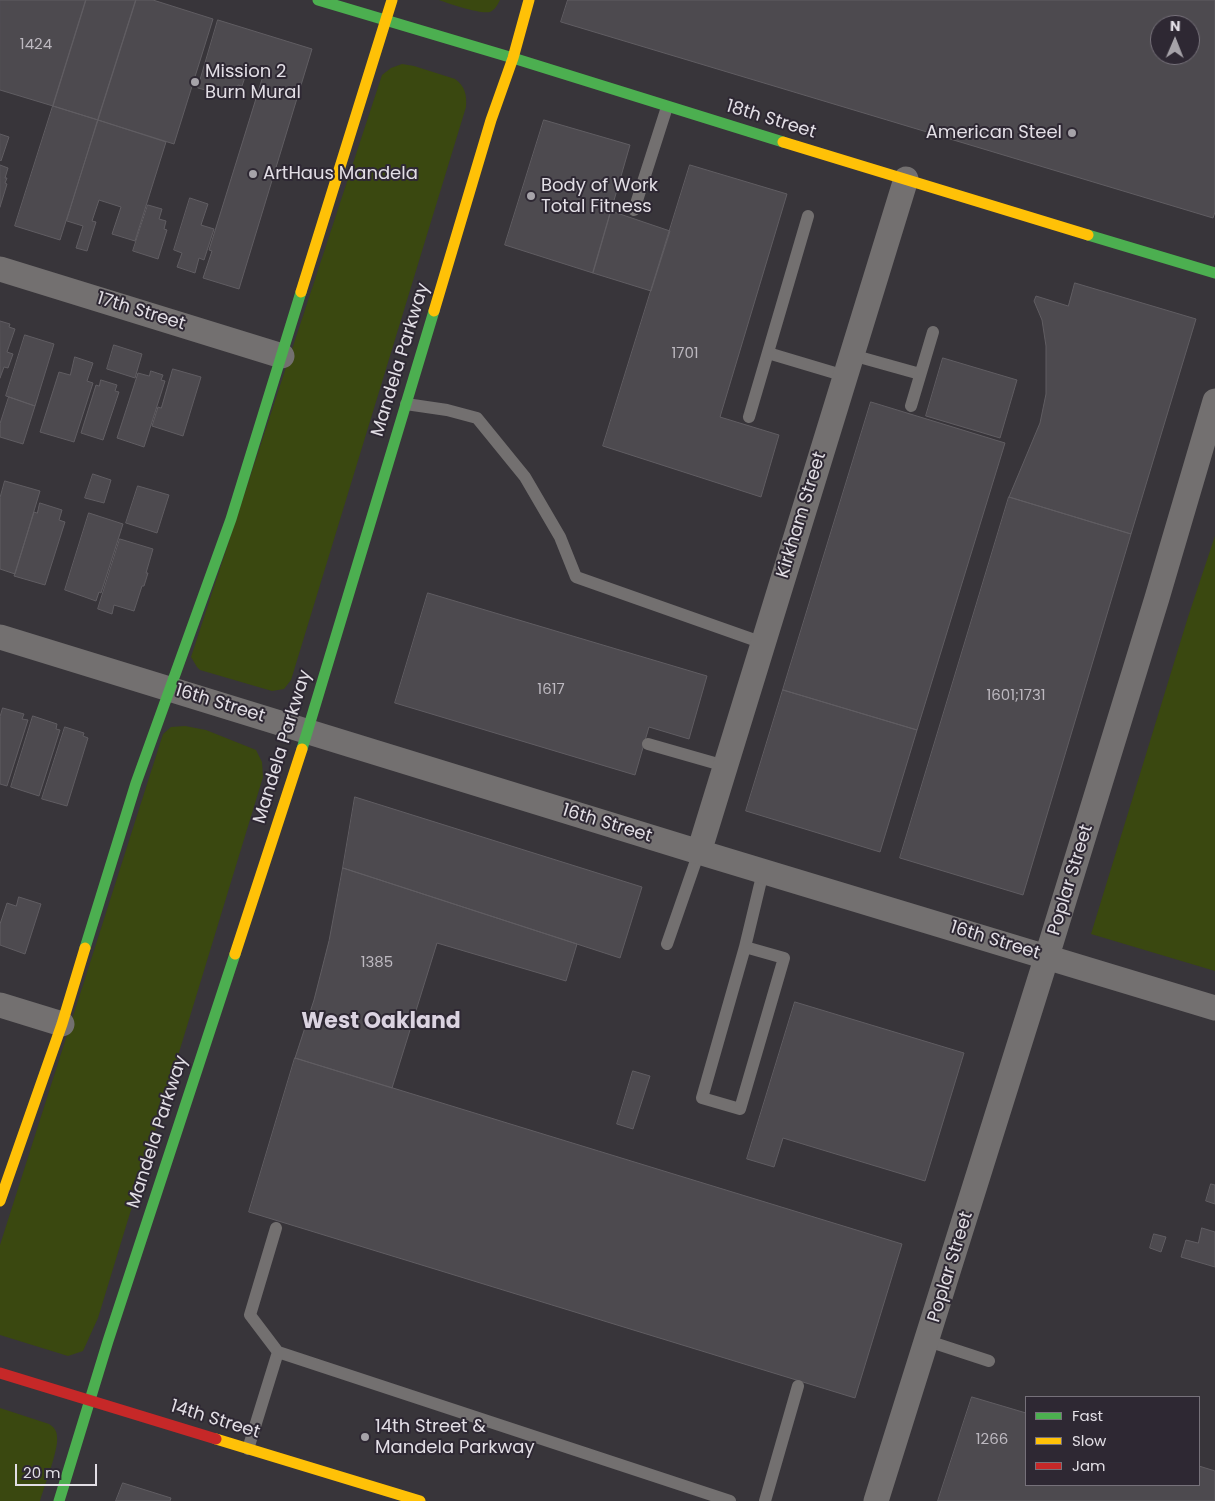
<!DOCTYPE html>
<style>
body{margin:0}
#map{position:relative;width:1215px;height:1501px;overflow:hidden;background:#38353a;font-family:Poppins,sans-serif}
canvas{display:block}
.legend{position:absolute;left:1025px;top:1396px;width:175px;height:90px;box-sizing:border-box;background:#2e2833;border:1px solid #76717a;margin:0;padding:6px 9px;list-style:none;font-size:15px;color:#e2dee5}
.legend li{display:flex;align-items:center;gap:10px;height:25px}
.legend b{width:25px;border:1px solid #76717a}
.north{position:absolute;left:1150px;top:15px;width:50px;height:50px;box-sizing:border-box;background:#2e2833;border:1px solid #76717a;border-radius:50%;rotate:1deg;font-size:14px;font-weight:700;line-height:20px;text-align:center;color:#e2dee5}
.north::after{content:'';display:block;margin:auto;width:18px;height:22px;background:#a6a3a9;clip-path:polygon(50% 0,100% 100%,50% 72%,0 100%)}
.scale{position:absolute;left:15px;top:1464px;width:82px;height:22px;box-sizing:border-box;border:2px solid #e2dee5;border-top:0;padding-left:6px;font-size:15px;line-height:18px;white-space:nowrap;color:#e2dee5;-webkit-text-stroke:4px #2e2833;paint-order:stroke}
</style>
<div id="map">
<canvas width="1215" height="1501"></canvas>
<ul class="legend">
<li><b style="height:6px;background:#4caf50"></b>Fast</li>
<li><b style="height:6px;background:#ffc107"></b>Slow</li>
<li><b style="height:6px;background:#c62828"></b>Jam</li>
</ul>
<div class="north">N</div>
<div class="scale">20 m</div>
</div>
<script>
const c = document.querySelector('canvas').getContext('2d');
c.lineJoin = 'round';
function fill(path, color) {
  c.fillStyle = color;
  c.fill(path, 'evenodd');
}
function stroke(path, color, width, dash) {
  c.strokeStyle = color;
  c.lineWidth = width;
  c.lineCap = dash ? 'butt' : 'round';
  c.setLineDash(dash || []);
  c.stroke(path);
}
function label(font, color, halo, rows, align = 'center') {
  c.font = font + ' Poppins,sans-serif';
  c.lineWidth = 4;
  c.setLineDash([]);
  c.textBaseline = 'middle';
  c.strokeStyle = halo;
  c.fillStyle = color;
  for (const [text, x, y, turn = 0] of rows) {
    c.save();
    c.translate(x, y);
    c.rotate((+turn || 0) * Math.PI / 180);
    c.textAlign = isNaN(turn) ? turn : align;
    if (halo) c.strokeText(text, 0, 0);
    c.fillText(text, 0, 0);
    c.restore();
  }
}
const green = new Path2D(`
 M439,0H500C498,4 495,10 490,12C479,14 450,4 439,0Z
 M402,64L414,66L455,79C465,86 467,95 466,107L291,680L284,689L272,691L200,670L197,667L191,657L382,75L391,68Z
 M1215,536V971L1091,934L1188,617Z
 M185,726L206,730L256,750L262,762L263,777L98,1318L83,1351L68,1356L0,1335V1245L163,734L171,727Z
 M0,1408L49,1424C54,1427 57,1431 57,1437C59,1449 44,1487 40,1501H0Z`);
const building = new Path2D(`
 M0,0H86L53,106L0,90Z
 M86,0H136L98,120L53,106Z
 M136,0H153L213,19L174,144L98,120Z
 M568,0H1215V212L1213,218L561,22ZM1160,25H1190V55H1160Z
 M218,20L312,49L239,289L203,278L212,251L209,250L263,76L247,71L242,86L238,85L234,98L198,88Z
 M53,106L98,120L60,240L15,226Z
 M98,120L166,142L135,241L112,234L121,207L99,200L92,221L96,222L87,251L76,248L83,226L67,221Z
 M544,120L630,145L593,273L505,245Z
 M0,134L9,137L1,161L0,160Z
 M0,165L8,168L5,178H7L5,183L7,184L0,207Z
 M690,165L787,194L720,417L779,435L761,497L603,446Z
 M190,198L208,204L201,225L214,229L204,260L199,258L195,273L177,267L182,253L174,250Z
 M148,205L162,209L159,219L166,221L164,229L167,230L158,259L133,251Z
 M611,211L670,231L651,291L593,273Z
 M1075,283L1196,319L1131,534L1009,497L1040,423L1046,394V346L1042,320L1034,301L1036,296L1068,306Z
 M0,321L10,324L9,327L15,329L7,352L13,354L8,368L4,367L0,378Z
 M25,335L54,344L35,406L6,396Z
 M114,345L142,354L135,378L107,369Z
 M75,357L93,363L87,381L93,383L74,442L40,432L59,372L70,375Z
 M943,358L1017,380L1000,438L926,416Z
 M173,369L201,377L183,436L152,426L158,407L161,408Z
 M151,371L163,375L161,380L165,381L144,447L117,438L138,373L149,376Z
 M101,380L117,385L115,391L119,392L103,440L81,433L96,385L99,386Z
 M9,397L35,406L23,444L0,437V424Z
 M871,402L1005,443L917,730L783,690Z
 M93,474L111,480L104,503L85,498Z
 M5,481L40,491L15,574L0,569V498Z
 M138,486L169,495L157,533L126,523Z
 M1009,497L1131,534L1023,895L900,858Z
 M40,503L62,510L59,520L65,522L45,585L14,576L34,512L37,513Z
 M89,513L123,524L101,593L99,592L96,601L65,590Z
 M120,539L153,549L146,573H148L144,586H142L134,611L114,605L112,614L98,609Z
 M428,593L707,676L689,739L649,727L635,775L395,703Z
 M783,690L917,730L880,852L746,811Z
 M3,708L24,714L22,719L28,720L7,786L0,784V717Z
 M33,716L57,724L56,729L60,730L39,796L11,787Z
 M65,727L84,733L83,736L88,738L67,806L42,799Z
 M355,797L642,887L620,958L343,868Z
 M343,868L577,944L566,981L437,943L392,1088L295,1058L314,1000L329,941Z
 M19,897L41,904L25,954L0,945V924L7,903L16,906Z
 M795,1002L964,1053L925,1181L783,1138L774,1167L747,1159Z
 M295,1058L902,1244L855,1398L249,1212Z
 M633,1071L650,1076L633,1129L617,1124Z
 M1211,1184L1215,1185V1204L1206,1201Z
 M1202,1228L1215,1232V1267L1181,1257L1186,1240L1198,1243Z
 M1154,1234L1166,1237L1161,1252L1150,1248Z
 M972,1397L1026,1413V1485H1199V1466L1215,1471V1501H938Z
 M123,1483L171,1498L170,1501H116Z`);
const lane = new Path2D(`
 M634,210L667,107
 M768,353L845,376
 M852,355L920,374
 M406,404L447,410L477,418L525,477L560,537L576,577L763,643
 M911,406L933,332
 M749,417L808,216
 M648,744L725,766
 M667,944L699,852
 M745,947L702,1098L740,1109L784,958L745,947L763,872
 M276,1228L250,1315L278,1352L730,1501
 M928,1341L989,1361
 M248,1449L278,1352
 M765,1501L798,1386`);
const street = new Path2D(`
 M0,269L282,356
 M0,637L699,852L1215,1008
 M699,852L906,179
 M0,1005L62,1024
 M876,1501L1047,956L1157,598L1215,401`);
const fast = new Path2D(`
 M318,0L513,58L783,142
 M1088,235L1215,273
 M302,749L434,311
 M85,948L136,783L231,519L301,292
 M59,1501L108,1341L235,954`);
const slow = new Path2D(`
 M783,142L1088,235
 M301,292L392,0
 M434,311L491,120L513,58L529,0
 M235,954L302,749
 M0,1201L62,1024L85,948
 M216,1439L420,1501`);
const jam = new Path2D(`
 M0,1373L216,1439`);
const markers = [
 [195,82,5,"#a6a3a9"],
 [1072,133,5,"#a6a3a9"],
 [253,174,5,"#a6a3a9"],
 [531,196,5,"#a6a3a9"],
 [365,1437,5,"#a6a3a9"]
];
const numberNames = [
 ["1424",36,45],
 ["1701",685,354],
 ["1617",551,690],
 ["1601;1731",1016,696],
 ["1385",377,963],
 ["1266",992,1440]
];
const poiNames = [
 ["Mission 2",205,72],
 ["Burn Mural",205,93],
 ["American Steel",1062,133,"right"],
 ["ArtHaus Mandela",263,174],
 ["Body of Work",541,186],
 ["Total Fitness",541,207],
 ["14th Street &",375,1427],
 ["Mandela Parkway",375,1448]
];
const streetNames = [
 ["18th Street",771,120,17],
 ["17th Street",141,312,17],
 ["Mandela Parkway",401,360,-73],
 ["Kirkham Street",802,515,-73],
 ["16th Street",220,704,17],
 ["Mandela Parkway",283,747,-73],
 ["16th Street",607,824,17],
 ["Poplar Street",1071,880,-73],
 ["16th Street",995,941,17],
 ["Mandela Parkway",158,1132,-72],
 ["Poplar Street",951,1267,-73],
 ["14th Street",215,1420,17]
];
const districtNames = [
 ["West Oakland",381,1022]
];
fill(green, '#3a4810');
fill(building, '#4d4a4f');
stroke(building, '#605d62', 1);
stroke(lane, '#737070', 12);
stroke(street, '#737070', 25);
stroke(fast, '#4caf50', 11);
stroke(slow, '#ffc107', 11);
stroke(jam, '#c62828', 11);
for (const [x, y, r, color] of markers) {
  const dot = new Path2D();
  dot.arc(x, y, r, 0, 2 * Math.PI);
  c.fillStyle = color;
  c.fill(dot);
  stroke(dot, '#2e2833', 2);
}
label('15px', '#bdb9c0', null, numberNames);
label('18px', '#e2dee5', '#2e2833', poiNames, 'left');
label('18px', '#e2dee5', '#2e2833', streetNames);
label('bold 22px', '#dbd3e1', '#2e2833', districtNames);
</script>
